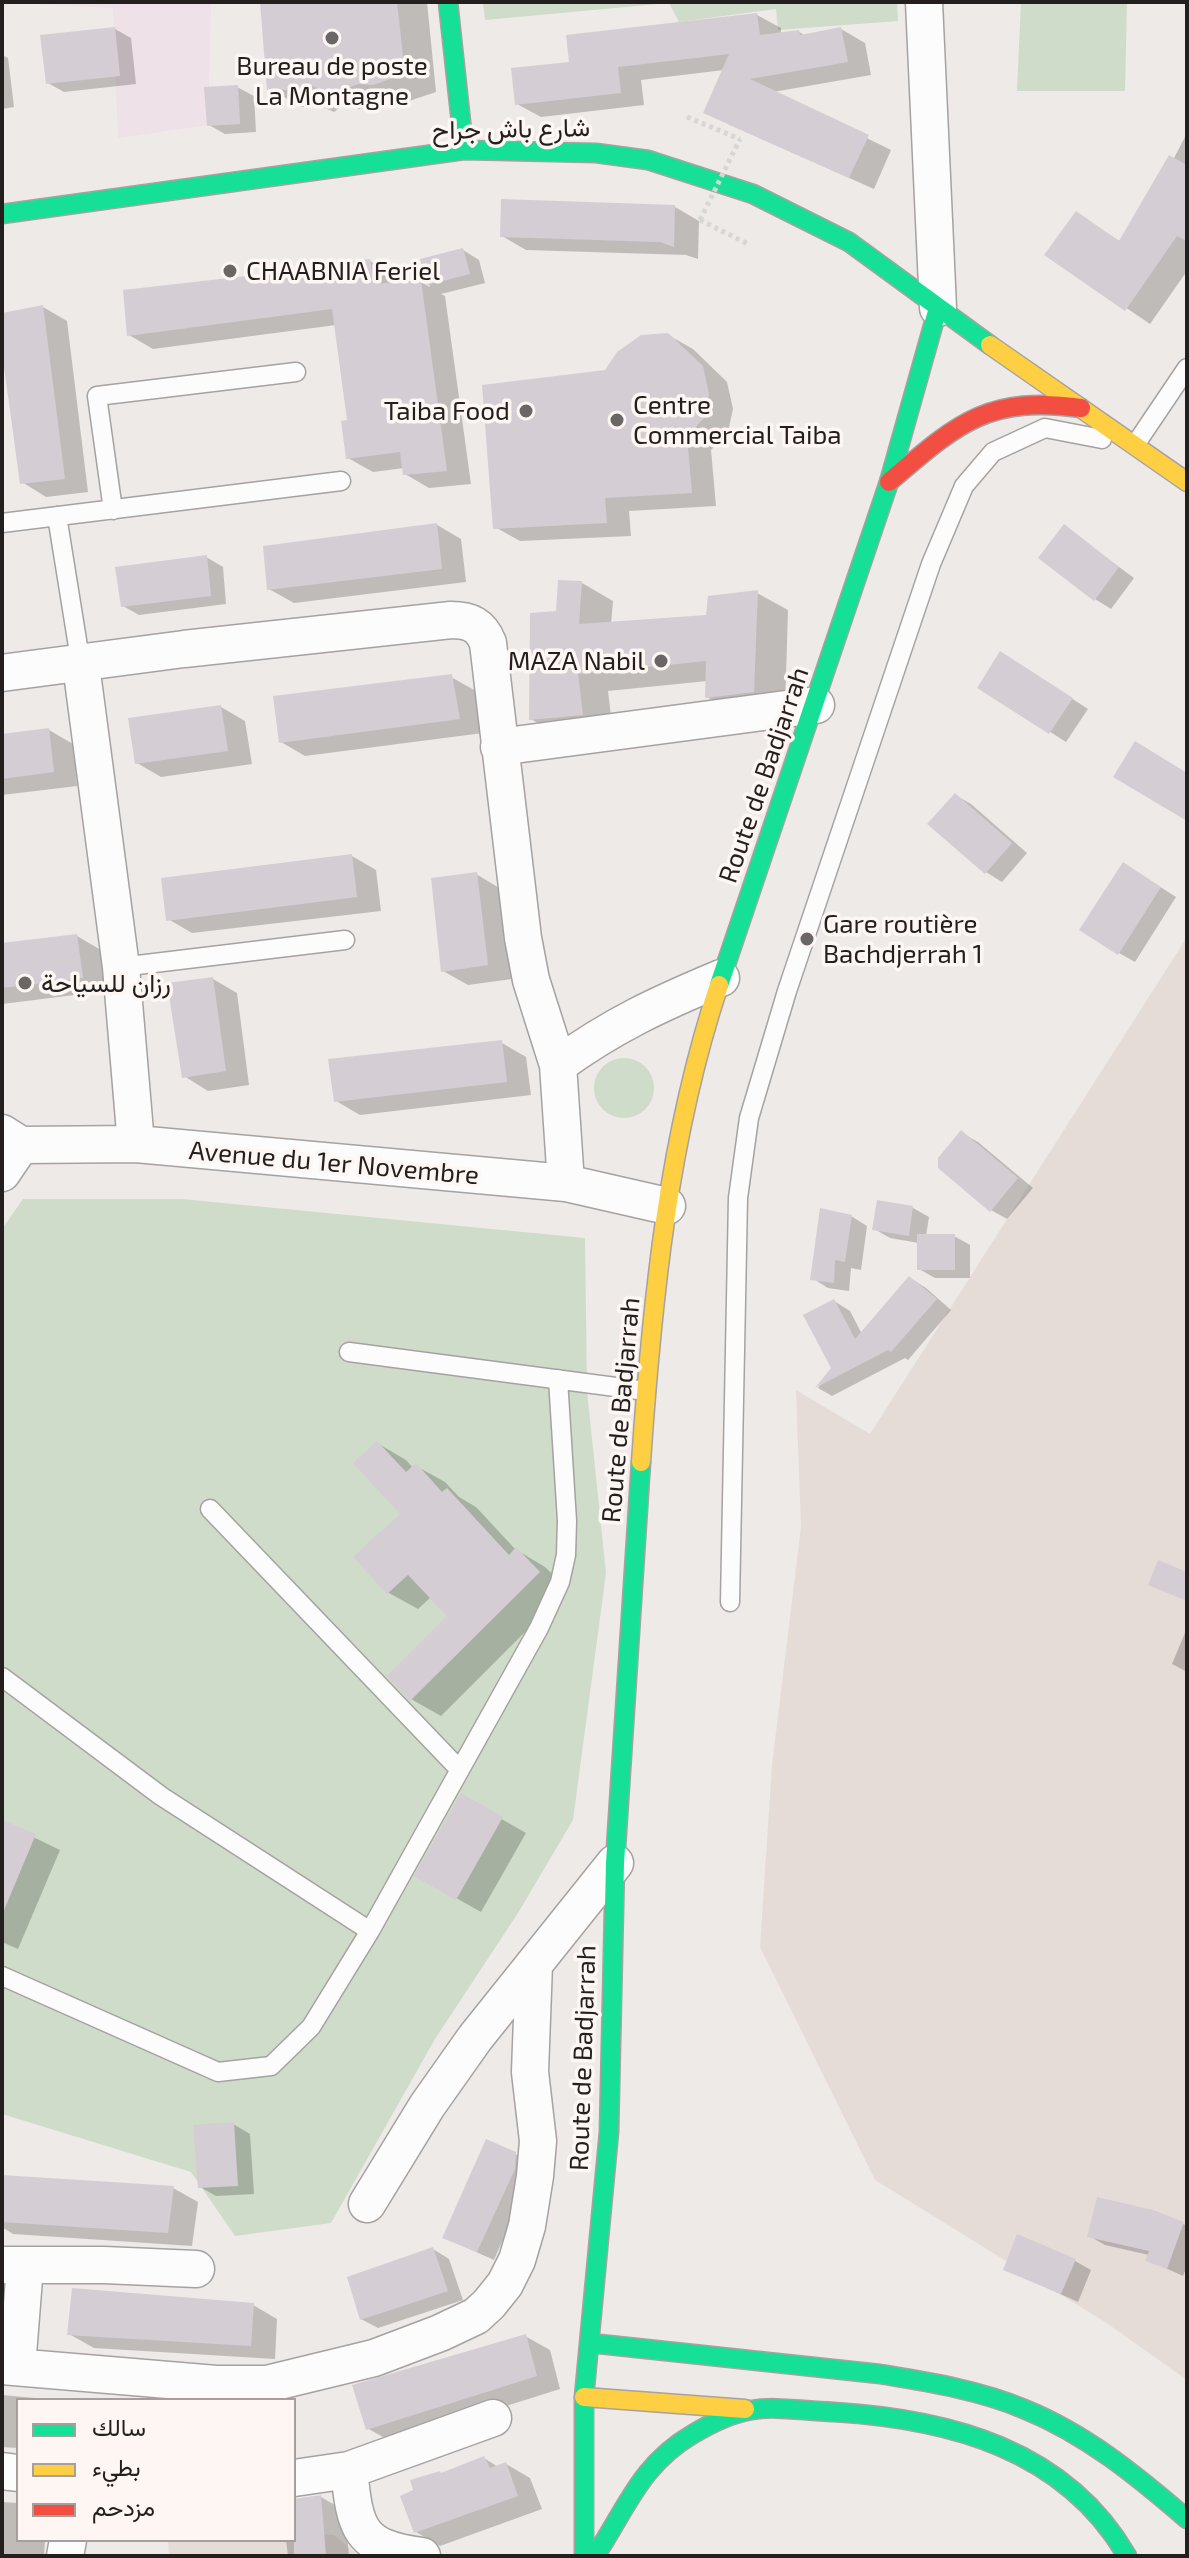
<!DOCTYPE html>
<meta charset="utf-8">
<style>
body{margin:0}
#map{position:relative;width:1189px;height:2558px;overflow:hidden;background:#eeeae8;font-family:"Exo 2",Vazirmatn,sans-serif}
canvas{display:block}
.frame{position:absolute;inset:0;border:4px solid #221f1e;pointer-events:none}
.legend{position:absolute;left:16px;top:2398px;width:280px;height:144px;box-sizing:border-box;background:#fdf6f3;border:2px solid #a5a09e;margin:0;padding:10px 14px;list-style:none;font-size:24px;color:#221f1e}
.legend li{display:flex;align-items:center;gap:16px;height:40px}
.legend b{width:40px;border:2px solid #a5a09e}
</style>
<div id="map">
<canvas width="1189" height="2558"></canvas>
<div class="frame"></div>
<ul class="legend">
<li><b style="height:10px;background:#16e098"></b>سالك</li>
<li><b style="height:10px;background:#ffcf43"></b>بطيء</li>
<li><b style="height:10px;background:#f24e42"></b>مزدحم</li>
</ul>
</div>
<script>
const c = document.querySelector('canvas').getContext('2d');
c.lineJoin = 'round';
function fill(path, color) {
  c.fillStyle = color;
  c.fill(path, 'evenodd');
}
function stroke(path, color, width, dash) {
  c.strokeStyle = color;
  c.lineWidth = width;
  c.lineCap = dash ? 'butt' : 'round';
  c.setLineDash(dash || []);
  c.stroke(path);
}
function label(font, color, halo, rows, align = 'center') {
  c.font = font + ' "Exo 2",Vazirmatn,sans-serif';
  c.lineWidth = 7;
  c.setLineDash([]);
  c.textBaseline = 'middle';
  c.strokeStyle = halo;
  c.fillStyle = color;
  for (const [text, x, y, turn = 0] of rows) {
    c.save();
    c.translate(x, y);
    c.rotate((+turn || 0) * Math.PI / 180);
    c.textAlign = isNaN(turn) ? turn : align;
    if (halo) c.strokeText(text, 0, 0);
    c.fillText(text, 0, 0);
    c.restore();
  }
}
const built = new Path2D(`
 M1187,937V2380L1105,2322L875,2180L760,1947L772,1765L801,1527L796,1390L870,1434Z
 M322,2534L334,2535L359,2556H169L168,2540H294Z`);
const education = new Path2D(`
 M2,2H211L208,125L118,138L113,8Z`);
const green = new Path2D(`
 M483,2H897L898,21L778,30L776,9L679,22L669,3L485,20Z
 M1021,2H1127L1125,91H1017Z
 M594 1088a30 30 0 1 1 60 0a30 30 0 1 1-60 0Z
 M23,1199H182L585,1238L587,1391L606,1573L573,1820L518,1913L435,2039L331,2223L235,2236L191,2172L2,2114V1229Z`);
const shadow = new Path2D(`
 M262,2H427L436,92L406,102L391,101L374,108L359,109L345,103L334,112L323,107H301L269,88Z
 M757,15L781,28V34L799,32L806,36L841,29L865,43L871,75L773,92L891,150L874,189L730,125L706,112L724,70L641,80L644,105L541,117L517,104L571,63Z
 M115,29L131,38L136,84L64,92L48,83Z
 M2,55L8,58L14,107L2,109Z
 M237,87L254,96L256,132L225,134L209,125Z
 M1187,133V271L1150,324L1047,254L1077,214L1121,242L1173,160Z
 M675,207L699,221L698,259L686,255L526,250L502,236Z
 M463,250L479,260L485,283L441,294L445,296L471,484L429,488L405,474L404,468L373,472L348,458L349,422L336,325L153,349L129,335L329,269L370,261L394,275L395,284L421,282L430,287L422,260Z
 M43,307L67,321L88,492L46,497L22,482L2,337V315Z
 M668,335L693,349L727,382L733,409L728,432L711,450L716,506L629,511L631,536L520,541L495,527L606,372Z
 M437,525L461,539L466,582L294,603L269,589Z
 M1065,527L1134,578L1111,609L1095,599Z
 M206,557L223,567L226,604L139,615L123,606Z
 M582,583L613,601L611,624L708,617L757,593L788,610L785,709L738,715L707,697V681L608,691L613,732L562,737L531,719L558,613Z
 M1017,663L1088,709L1066,742L980,687Z
 M451,677L476,691L483,733L305,756L281,742Z
 M221,707L245,721L252,764L161,777L137,763Z
 M49,730L73,744L77,786L2,795V736Z
 M955,795L971,804L1027,853L1002,882L986,872Z
 M352,856L376,870L381,911L192,933L168,919Z
 M476,874L501,889L512,979L468,985L443,971Z
 M1140,874L1176,897L1135,962L1119,953Z
 M77,936L101,950L107,991L2,1004V945Z
 M213,979L237,993L249,1085L208,1091L184,1076Z
 M502,1043L526,1057L531,1095L360,1115L336,1101Z
 M962,1133L978,1142L1033,1188L1007,1219L991,1210Z
 M878,1202L913,1208L929,1217L926,1236H954L970,1245V1278H935L919,1269V1243L890,1238L874,1229Z
 M851,1216L867,1226L861,1270L851,1268L849,1291L828,1288L812,1278Z
 M910,1278L926,1288L951,1310L908,1360L905,1358L832,1396L818,1388L833,1368L834,1301L850,1311L862,1334Z
 M377,1443L406,1460L413,1468L416,1466L445,1482L459,1497L476,1507L515,1549L545,1567L568,1589L441,1716L411,1699L450,1616L431,1597L418,1609L389,1593L356,1557L403,1514Z
 M1187,1628V1672L1172,1664Z
 M461,1796L526,1833L481,1912L417,1876Z
 M2,1822L60,1850L18,1949L2,1942Z
 M233,2124L250,2134L254,2194L216,2196L200,2187Z
 M515,2154L532,2163L530,2178L494,2260L445,2238Z
 M2,2177L173,2188L198,2202L192,2246L13,2234L2,2227Z
 M1183,2224L1187,2226V2266L1183,2276L1148,2260L1149,2255L1105,2245L1089,2236Z
 M433,2249L449,2259L463,2300L378,2328L361,2319Z
 M1075,2261L1091,2270L1078,2302L1005,2269Z
 M253,2305L277,2319L275,2359L94,2348L69,2334Z
 M525,2336L550,2350L560,2389L392,2442L367,2428Z
 M2,2395L57,2400H18V2448L2,2447Z
 M484,2458L498,2467L506,2464L530,2478L542,2509L440,2546L416,2532L415,2492L443,2474Z
 M321,2497L345,2511L349,2556H288L286,2540H294V2500Z
 M2,2502L18,2503V2540H45L44,2556L2,2554Z`);
const building = new Path2D(`
 M260,2H397L405,74L373,85L358,84L341,91H326L312,86L301,95L289,90H267Z
 M757,13L760,35L799,30L800,35L841,27L848,62L750,79L869,135L849,178L703,113L729,54L618,67L621,93L515,105L511,68L569,62L566,35Z
 M115,27L120,76L46,84L40,35Z
 M238,85L240,124L207,126L204,87Z
 M1169,155L1187,165V241L1177,236L1125,311L1044,255L1076,211L1119,241Z
 M501,199L675,205L674,247L660,242L500,237Z
 M463,248L470,274L427,285L420,259Z
 M370,259L374,284L421,280L447,471L403,475L400,452L346,459L341,421L347,420L332,309L127,336L123,290L326,267V265Z
 M43,305L65,479L20,484L2,352V313Z
 M668,333L703,366L709,394L704,418L687,436L692,493L605,498L607,523L493,529L482,385L605,370L617,352L641,335Z
 M437,523L442,569L267,590L263,546Z
 M1064,524L1119,567L1094,601L1038,558Z
 M207,555L211,596L121,607L115,567Z
 M558,580L582,581L579,624L706,615L708,596L758,590L754,692L705,698L706,661L578,674L583,715L529,720L530,613L556,611Z
 M1000,651L1073,698L1049,734L977,688Z
 M452,674L460,719L279,743L273,696Z
 M221,705L228,751L135,764L128,718Z
 M49,728L54,772L2,779V734Z
 M1135,741L1187,773V821L1113,777Z
 M955,793L1012,843L985,874L927,824Z
 M352,854L357,897L166,921L161,878Z
 M1123,862L1161,887L1118,955L1079,930Z
 M477,872L488,965L441,972L431,878Z
 M77,934L83,978L2,988V943Z
 M213,977L226,1071L182,1078L167,983Z
 M502,1040L507,1082L334,1102L328,1059Z
 M961,1130L1018,1178L990,1212L938,1168V1158Z
 M877,1200L913,1206L909,1236L872,1230Z
 M820,1208L852,1215L845,1262L835,1260L834,1283L810,1280Z
 M917,1234H955V1270H917Z
 M909,1276L937,1299L891,1352L888,1350L815,1388L831,1368L803,1315L834,1299L855,1339Z
 M377,1441L406,1472L416,1463L442,1492L447,1488L509,1555L516,1547L540,1572L410,1701L387,1676L447,1616L408,1575L387,1594L353,1557L400,1514L353,1463Z
 M1158,1560L1187,1572V1601L1148,1585Z
 M461,1793L503,1817L456,1900L414,1876Z
 M2,1820L36,1834L2,1915Z
 M234,2122L238,2186L198,2188L193,2125Z
 M486,2139L516,2152L515,2169L477,2252L442,2238Z
 M2,2175L174,2186L168,2233L2,2222Z
 M1097,2197L1153,2210L1184,2222L1167,2269L1145,2261L1149,2251L1087,2237Z
 M1017,2234L1076,2259L1061,2294L1003,2270Z
 M433,2247L448,2291L360,2320L347,2277Z
 M72,2288L254,2303L251,2346L67,2335Z
 M526,2334L537,2376L366,2430L352,2385Z
 M484,2456L490,2468L506,2462L518,2496L414,2533L400,2496L413,2490L410,2480L440,2471L441,2473Z
 M321,2495L326,2556H294V2499Z`);
const path = new Path2D(`
 M687,117L740,139
 M700,220L750,245`);
const lane = new Path2D(`
 M1135,445L1187,368
 M113,510L97,396L296,372
 M57,516L81,665
 M2,523L341,481
 M121,967L345,940
 M349,1352L646,1391
 M210,1509L460,1770
 M730,1602L738,1198L749,1118L787,991L931,564L964,486L993,452L1045,428L1102,439
 M2,1677L161,1796L370,1931
 M2,1976L218,2072L271,2066L311,2027L370,1931L539,1628L560,1582L566,1555L567,1521L558,1379`);
const street = new Path2D(`
 M924,2L938,308
 M81,665L121,967L136,1144
 M2,673L184,649L451,620C470,620 481,625 488,643L523,938L531,980L558,1065L566,1183
 M499,747L816,705
 M558,1065C613,1025 659,1004 721,978
 M2,1133L21,1145L136,1144L566,1183L667,1206
 M2,1173L21,1145
 M367,2204L427,2106L475,2038L615,1863
 M2,2265H104L196,2269
 M2,2366L216,2384H267L374,2358L440,2333L476,2316L489,2304L505,2284L517,2260L527,2226L535,2176L538,2141L530,2072L534,1964
 M17,2367L25,2266
 M349,2470C355,2528 358,2548 422,2556
 M2,2471L18,2473
 M294,2478L349,2470L493,2418
 M65,2556L68,2540`);
const fast = new Path2D(`
 M448,2L464,150
 M2,214L464,150L596,153L648,160L753,194L849,242L990,345
 M719,985L889,482L938,308
 M590,2343L880,2374C928,2382 979,2390 1024,2409C1086,2434 1137,2476 1187,2519
 M584,2556V2397L609,2132L615,1863L641,1462
 M595,2556C627,2508 640,2465 693,2434C751,2399 771,2409 834,2412C949,2419 1065,2449 1127,2556`);
const slow = new Path2D(`
 M990,345L1187,482
 M641,1462C652,1302 668,1138 719,985
 M584,2397L745,2409`);
const jam = new Path2D(`
 M889,482C957,424 987,395 1081,408`);
const pathBridge = new Path2D(`
 M700,220L740,139`);
const markers = [
 [332,38,8,"#696665"],
 [230,271,8,"#696665"],
 [526,411,8,"#696665"],
 [617,420,8,"#696665"],
 [661,661,8,"#696665"],
 [807,939,8,"#696665"],
 [25,983,8,"#696665"]
];
const poiNames = [
 ["Bureau de poste",332,66,"center"],
 ["La Montagne",332,96,"center"],
 ["CHAABNIA Feriel",246,271],
 ["Centre",633,405],
 ["Commercial Taiba",633,435],
 ["Taiba Food",510,411,"right"],
 ["MAZA Nabil",645,661,"right"],
 ["Gare routière",823,924],
 ["Bachdjerrah 1",823,954],
 ["رزان للسياحة",41,983]
];
const streetNames = [
 ["شارع باش جراح",511,129,-1],
 ["Route de Badjarrah",764,775,-71],
 ["Avenue du 1er Novembre",334,1163,5],
 ["Route de Badjarrah",621,1410,-85],
 ["Route de Badjarrah",583,2058,-88]
];
fill(built, '#e5dcd7');
fill(education, '#eee1e8');
fill(green, '#cfdcc9');
fill(shadow, '#0003');
fill(building, '#d5cdd4');
stroke(lane, '#a5a2a1', 21);
stroke(street, '#a5a2a1', 39);
stroke(fast, '#a5a2a1', 21);
stroke(slow, '#a5a2a1', 21);
stroke(jam, '#a5a2a1', 21);
stroke(path, '#d6d6d5', 5, [4, 4]);
stroke(lane, '#fcfcfc', 18);
stroke(street, '#fcfcfc', 36);
stroke(fast, '#16e098', 18);
stroke(slow, '#ffcf43', 18);
stroke(jam, '#f24e42', 18);
stroke(pathBridge, '#d6d6d5', 5, [4, 4]);
for (const [x, y, r, color] of markers) {
  const dot = new Path2D();
  dot.arc(x, y, r, 0, 2 * Math.PI);
  c.fillStyle = color;
  c.fill(dot);
  stroke(dot, '#fdf6f3', 3);
}
label('26px', '#221f1e', '#fdf6f3', poiNames, 'left');
label('26px', '#221f1e', '#fdf6f3', streetNames);
</script>
